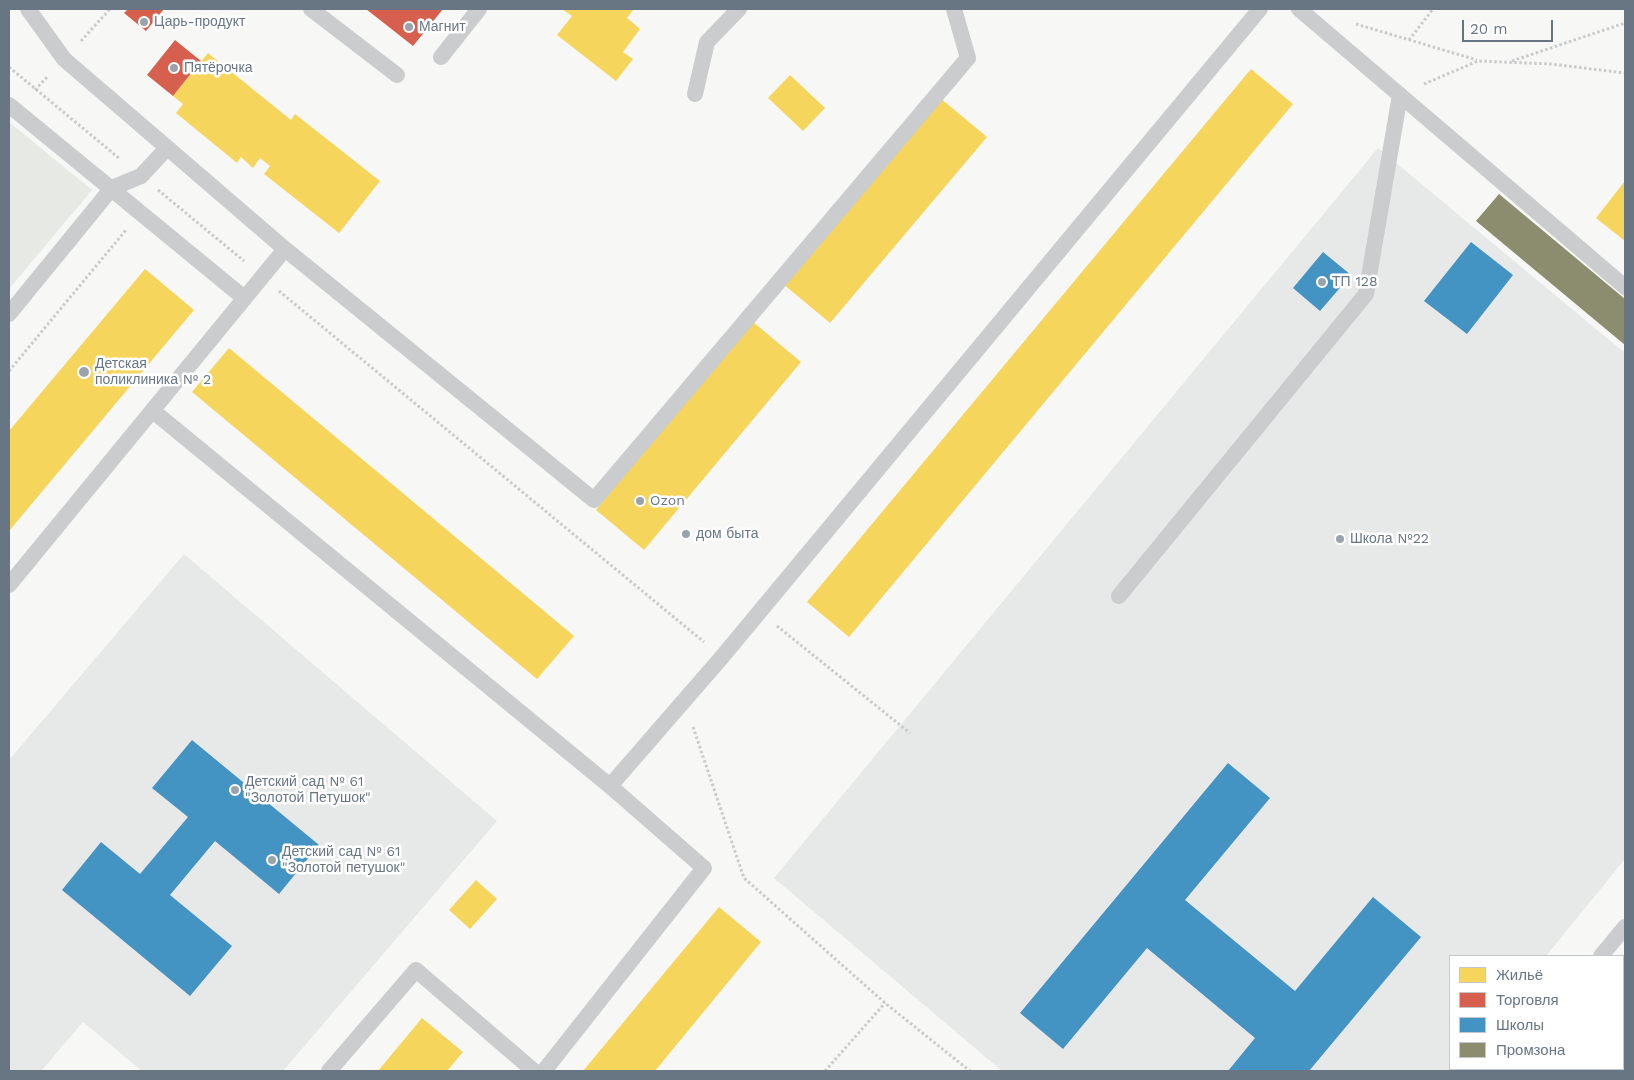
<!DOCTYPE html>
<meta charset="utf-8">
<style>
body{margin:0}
#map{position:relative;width:1634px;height:1080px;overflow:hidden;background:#f7f7f6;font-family:"Work Sans",sans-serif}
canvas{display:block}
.frame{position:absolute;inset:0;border:10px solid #687684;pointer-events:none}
.legend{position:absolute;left:1449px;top:955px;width:175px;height:115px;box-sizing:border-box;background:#fff;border:1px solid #c3c8ce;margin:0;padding:6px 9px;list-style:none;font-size:15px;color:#687684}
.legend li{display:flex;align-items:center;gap:10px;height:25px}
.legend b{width:25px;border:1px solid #c3c8ce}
.scale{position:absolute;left:1462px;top:20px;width:91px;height:22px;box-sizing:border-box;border:2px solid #687684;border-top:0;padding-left:6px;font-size:15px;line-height:18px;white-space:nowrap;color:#687684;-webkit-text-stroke:4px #fff;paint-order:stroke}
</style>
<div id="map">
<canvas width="1634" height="1080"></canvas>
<div class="frame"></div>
<ul class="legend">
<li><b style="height:14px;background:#f6d55c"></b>Жильё</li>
<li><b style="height:14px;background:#d6604d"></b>Торговля</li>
<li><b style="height:14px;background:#4393c3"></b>Школы</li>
<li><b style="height:14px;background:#8c8c6e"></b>Промзона</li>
</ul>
<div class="scale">20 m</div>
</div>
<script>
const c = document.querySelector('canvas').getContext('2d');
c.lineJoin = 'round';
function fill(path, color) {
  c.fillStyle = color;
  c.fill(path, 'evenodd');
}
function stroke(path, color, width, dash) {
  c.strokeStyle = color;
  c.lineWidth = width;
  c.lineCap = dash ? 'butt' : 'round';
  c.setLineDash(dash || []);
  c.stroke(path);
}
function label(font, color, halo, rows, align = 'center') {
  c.font = font + ' "Work Sans",sans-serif';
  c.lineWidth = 5;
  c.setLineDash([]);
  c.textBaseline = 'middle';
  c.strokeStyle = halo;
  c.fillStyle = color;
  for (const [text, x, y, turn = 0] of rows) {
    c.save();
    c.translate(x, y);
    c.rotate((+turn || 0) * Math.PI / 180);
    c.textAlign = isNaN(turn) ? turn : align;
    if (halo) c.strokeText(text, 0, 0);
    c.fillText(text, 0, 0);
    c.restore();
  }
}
const built = new Path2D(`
 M1378,148L1625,353V859L1546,956H1450V1069H1453L1451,1071H1002L774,878Z
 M184,554L497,821L283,1071H142L83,1022L41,1071H9V760Z`);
const green = new Path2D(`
 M9,122L92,190L9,289Z`);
const homes = new Path2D(`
 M562,9H634L627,18L640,29L623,52L633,59L616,81L557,35L572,16Z
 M208,53L291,120L295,114L380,181L339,233L264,174L270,166L260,158L253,168L241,157L237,163L176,113L183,104L173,96Z
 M1251,69L1293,104L849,637L807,602Z
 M790,75L825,108L803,131L768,98Z
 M939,97L987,137L830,323L782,283Z
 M1625,181V241L1596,218Z
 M145,269L194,310L9,531V431Z
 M752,321L801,362L644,550L596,510Z
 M229,348L574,636L537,679L192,392Z
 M476,880L497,899L470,929L449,910Z
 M719,907L761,942L655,1071H583Z
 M1625,989V1071H1556L1558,1069H1623V992Z
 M422,1018L463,1052L447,1071H378Z`);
const shops = new Path2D(`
 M128,9H164L146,31L124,13Z
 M366,9H443L413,46Z
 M175,40L201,61L173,96L147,75Z`);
const schools = new Path2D(`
 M1471,242L1513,275L1467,334L1424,301Z
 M1323,252L1351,275L1320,311L1293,288Z
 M192,740L319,845L279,894L215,841L170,895L232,946L190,996L62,890L101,842L140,874L188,817L152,788Z
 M1228,763L1270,798L1185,900L1295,991L1373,897L1421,937L1309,1071H1228L1255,1038L1147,948L1063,1049L1020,1013Z`);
const industry = new Path2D(`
 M1499,194L1625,299V345L1476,221Z`);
const path = new Path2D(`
 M1356,24L1477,60
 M1409,40L1433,9
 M81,41L110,9
 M1512,61L1625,23
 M9,67L120,159
 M1424,84L1478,61L1551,64L1625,73
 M35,90L48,76
 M158,190L244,261
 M279,291L704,642
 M9,371L126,230
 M777,626L910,733
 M693,727L744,878L885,1003L970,1071
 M825,1071L885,1003`);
const service = new Path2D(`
 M28,9L64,59L285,249L594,500L968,58L954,9
 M311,9L397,75
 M1299,9L1625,287
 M441,57L479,9
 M695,94L707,42L739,9
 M9,105L243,297
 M9,314L112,188L141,176L167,148
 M153,411L610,786L704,868L544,1071
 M9,585L285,249
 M1119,596L1366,294L1400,95
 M610,786L722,657L1260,9
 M1601,956L1625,927
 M329,1071L416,970L534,1071
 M1507,1071L1509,1069`);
const markers = [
 [144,22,5,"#9aa3ac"],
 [409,27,5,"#9aa3ac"],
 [174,68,5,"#9aa3ac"],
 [1322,282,5,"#9aa3ac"],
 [84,372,6,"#9aa3ac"],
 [640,501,5,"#9aa3ac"],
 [686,534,5,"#9aa3ac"],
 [1340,539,5,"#9aa3ac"],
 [235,790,5,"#9aa3ac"],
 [272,860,5,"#9aa3ac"]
];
const poiNames = [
 ["Царь-продукт",154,22],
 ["Магнит",419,27],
 ["Пятёрочка",184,68],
 ["ТП 128",1332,282],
 ["Детская",95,364],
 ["поликлиника № 2",95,380],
 ["Ozon",650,501],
 ["дом быта",696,534],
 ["Школа №22",1350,539],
 ["Детский сад № 61",245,782],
 ["\"Золотой Петушок\"",245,798],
 ["Детский сад № 61",282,852],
 ["\"Золотой петушок\"",282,868]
];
fill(built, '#e7e8e8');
fill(green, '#e6e9e4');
fill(homes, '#f6d55c');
fill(shops, '#d6604d');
fill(schools, '#4393c3');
fill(industry, '#8c8c6e');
stroke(path, '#c9cacb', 3, [2.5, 2.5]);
stroke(service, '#cbcccd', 16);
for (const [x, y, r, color] of markers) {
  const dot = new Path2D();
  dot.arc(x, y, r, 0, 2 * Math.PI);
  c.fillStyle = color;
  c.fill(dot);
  stroke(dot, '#fff', 2);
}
label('14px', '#687684', '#fff', poiNames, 'left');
</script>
